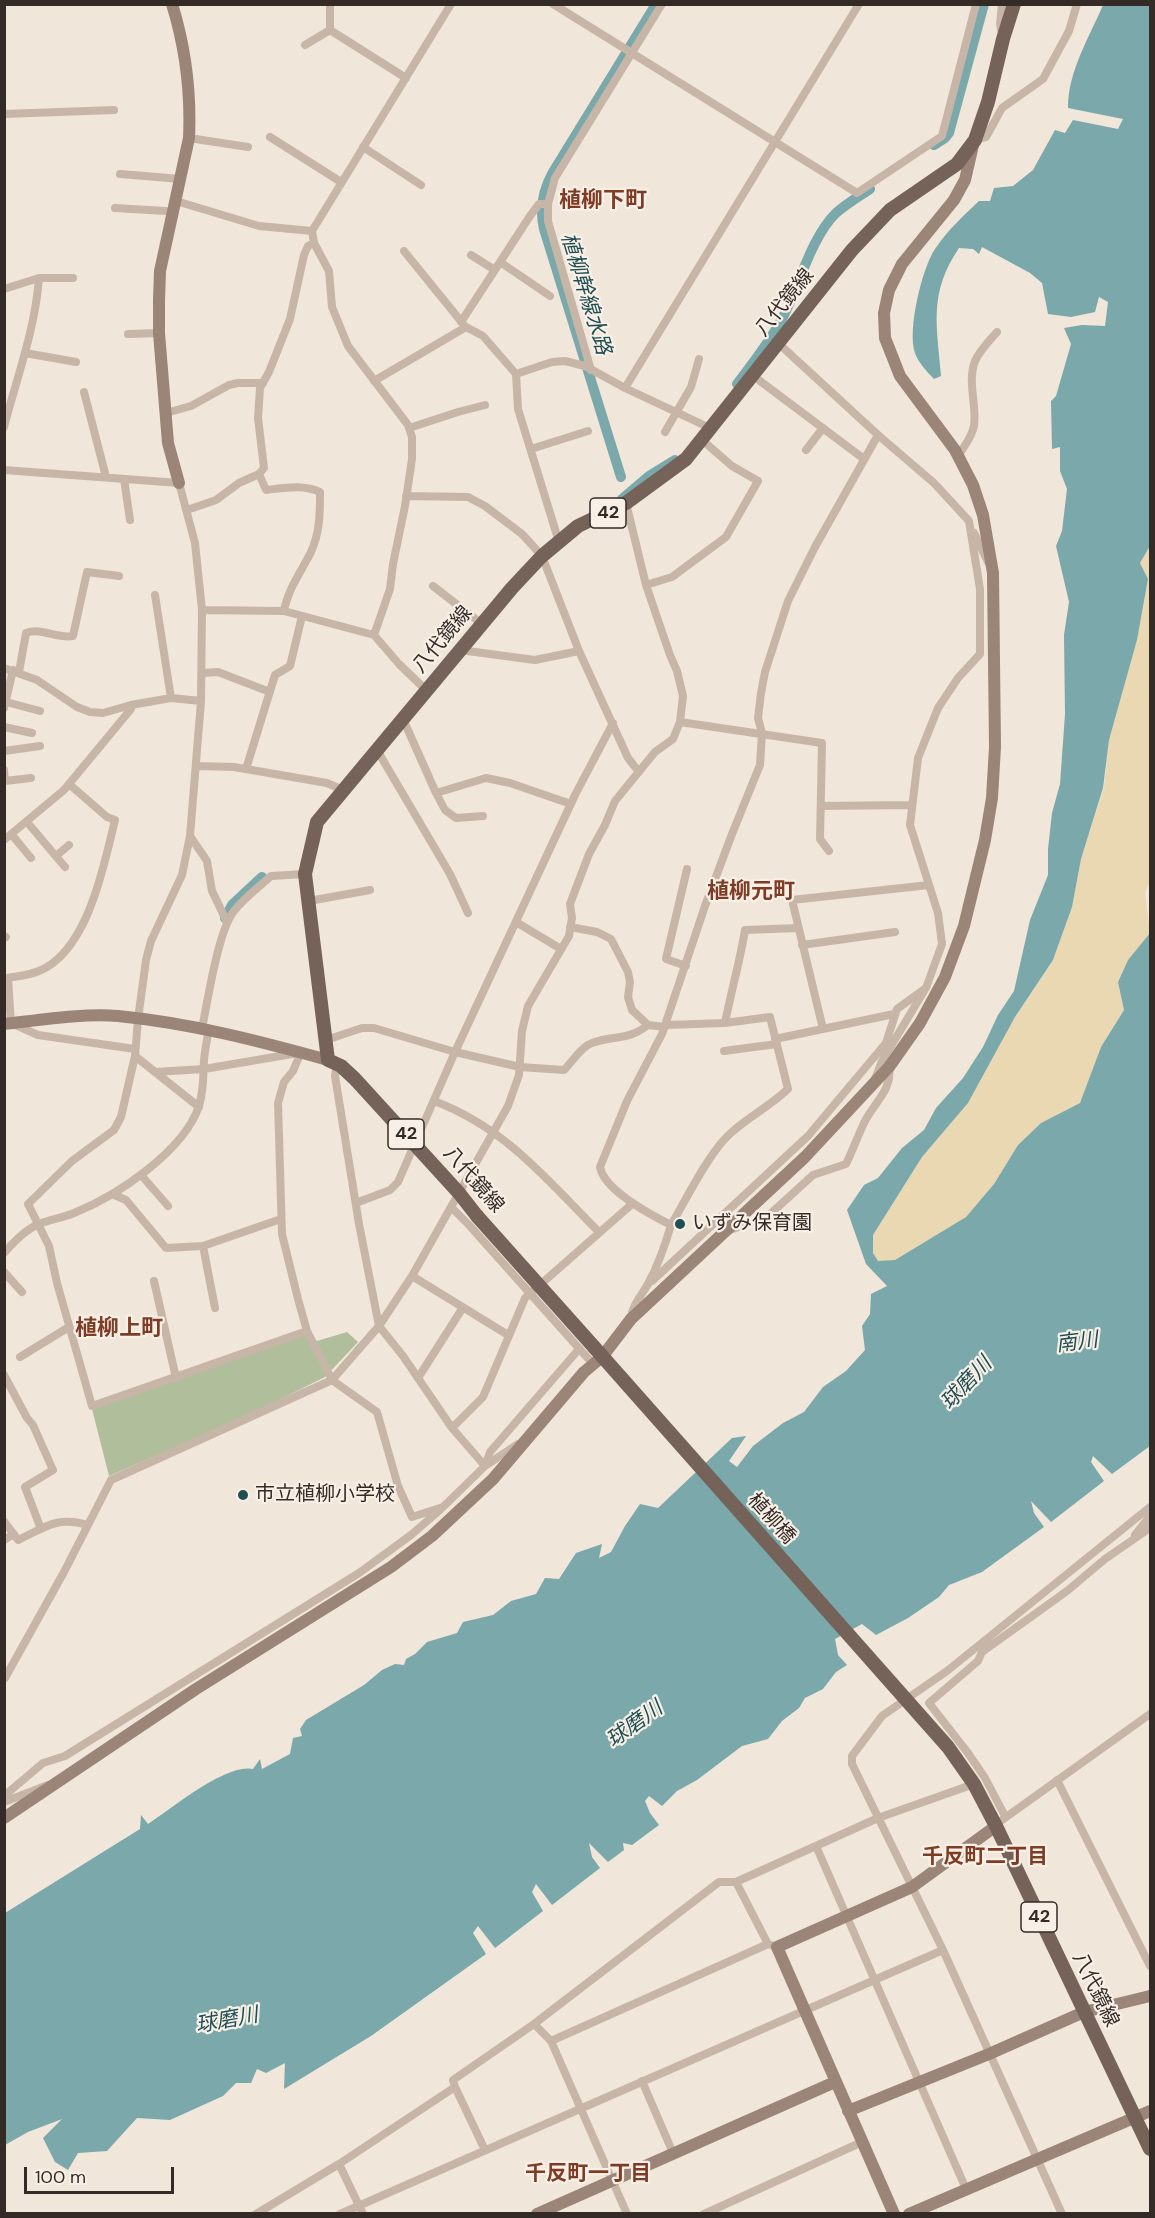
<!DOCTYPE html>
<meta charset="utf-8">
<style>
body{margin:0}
#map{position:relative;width:1155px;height:2218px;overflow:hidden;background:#f0e6da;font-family:"DM Sans",sans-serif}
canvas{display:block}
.frame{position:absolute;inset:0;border:6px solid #342b27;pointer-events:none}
.scale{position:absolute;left:24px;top:2167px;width:150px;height:27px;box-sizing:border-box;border:3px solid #342b27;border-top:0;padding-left:8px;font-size:18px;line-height:21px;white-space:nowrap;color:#342b27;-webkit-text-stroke:4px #f8f0e6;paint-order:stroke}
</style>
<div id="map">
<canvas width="1155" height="2218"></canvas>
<div class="frame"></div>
<div class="scale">100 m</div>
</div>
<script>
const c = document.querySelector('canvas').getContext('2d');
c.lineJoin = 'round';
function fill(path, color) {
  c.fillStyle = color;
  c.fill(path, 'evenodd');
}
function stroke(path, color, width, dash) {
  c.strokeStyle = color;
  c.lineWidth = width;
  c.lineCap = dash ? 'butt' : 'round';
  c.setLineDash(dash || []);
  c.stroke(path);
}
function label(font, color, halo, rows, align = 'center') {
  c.font = font + ' "DM Sans","Noto Sans JP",sans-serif';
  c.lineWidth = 4.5;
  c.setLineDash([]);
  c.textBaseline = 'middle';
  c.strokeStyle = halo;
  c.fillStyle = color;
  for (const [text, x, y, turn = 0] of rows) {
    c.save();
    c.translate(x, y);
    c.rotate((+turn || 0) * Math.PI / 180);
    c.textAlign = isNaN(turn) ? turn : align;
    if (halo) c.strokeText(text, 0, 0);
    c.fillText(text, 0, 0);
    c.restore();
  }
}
const green = new Path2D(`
 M347,1332L358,1342L325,1377L247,1416L109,1476L92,1409L305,1334L317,1341Z`);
const sand = new Path2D(`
 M1150,546V882L1145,892L1150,933L1128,960L1118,981L1124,1010L1101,1047L1080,1103L1041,1123L1018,1145L994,1184L966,1217L895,1260L878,1262L873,1253V1235L922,1157L968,1103L1015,1017L1053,960L1072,907L1081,859L1104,788L1109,740L1137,640L1148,579L1140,563Z`);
const water = new Path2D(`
 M1103,5H1150V546L1140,563L1148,579L1137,640L1109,740L1103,788L1081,859L1072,907L1053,960L1015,1017L968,1103L922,1157L873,1235V1253L878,1261L895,1260L966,1217L994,1184L1018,1145L1041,1123L1080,1103L1101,1047L1124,1010L1118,982L1128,960L1150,933V1446L1112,1474L1093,1456L1091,1462L1104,1481L1051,1522L1031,1501L1034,1513L1044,1527L982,1572L949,1585L939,1597L908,1618L876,1635L862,1624L835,1639L838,1655L847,1665L836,1672L823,1689L805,1698L799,1708L782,1721L768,1739L742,1746L697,1780L677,1791L662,1806L649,1796L645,1801L650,1813L659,1825L632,1845L623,1843L624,1850L608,1862L589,1843L592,1857L600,1868L552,1905L536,1884L532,1892L543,1911L495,1948L478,1926L473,1933L486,1954L371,2036L284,2089L285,2063L266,2073L257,2069L251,2083H236L223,2096L170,2120L137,2118L107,2151L78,2153L68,2170L55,2162L43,2138L62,2119L28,2132L5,2145V1913L140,1829L141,1815L148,1824C171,1809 226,1763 253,1769L260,1759L262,1769L290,1754L293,1738L302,1736L300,1729L306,1720L364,1685L382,1670L395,1664L404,1665L406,1659L415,1654L427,1642L457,1633L463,1622L493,1615L511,1601L536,1594L545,1578L559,1579L576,1553L602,1544L599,1558L611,1552L625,1526L640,1504L658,1508L732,1438L746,1436L729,1461L737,1467L753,1446L783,1423L804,1412L823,1387L846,1371L865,1350L862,1326L870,1314L871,1294L887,1286L866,1264L847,1210L864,1185L878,1178L902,1148L924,1130L936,1108L963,1078L983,1047L998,1015L1014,991L1030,920L1048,875V849L1052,813L1060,784L1065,714L1064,635L1069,602L1056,546L1062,531L1067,489L1060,471V447L1052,449L1051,401L1056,396L1071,344L1064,328L1082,325L1105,326L1108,302L1099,297L1095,312L1071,317L1048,314L1042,283L1030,273L982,247L979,254L973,249L959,248C928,294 937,325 941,376L934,379C927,372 918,362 915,353C907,331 922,268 935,249C947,231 963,216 979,201H990L994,188L1013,186L1033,170L1055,130L1065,133L1073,120L1118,129L1123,119L1068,108C1068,71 1089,38 1103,5Z`);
const canal = new Path2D(`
 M934,145L945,138L949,133L984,4
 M737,384C753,363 769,343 782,319C798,289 811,237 836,213C846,204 858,197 870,189
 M621,477L544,229C539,208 543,190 553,172L656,4
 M622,499L649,476L675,460
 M225,918L232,905L262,877`);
const street = new Path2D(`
 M330,4V30L406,78
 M553,4L857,193L942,136L976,4
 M1002,34L1000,24L1002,4
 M305,45L330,30
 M4,114L114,110
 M270,137L341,182
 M189,138L248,147
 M975,140L986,137L1002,108L1043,79L1069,31L1077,4
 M363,147L421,185
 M120,174L181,179
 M176,201L259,226L312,231
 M115,208L166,211L173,213
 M404,251L464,325
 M471,255L495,270
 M500,262L550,296
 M4,289L39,278H73
 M461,322L530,216L539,204H548
 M128,334L159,333
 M25,353L76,362
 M591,370L548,221V204L555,178L662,4
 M516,374L518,409L559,542
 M752,375L864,459
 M374,381L466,327L483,336L516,374L552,362L565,361L585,366L625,388L710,428
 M625,388L859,4
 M84,392L106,477
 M166,413L191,406L229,385L238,383H263
 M4,427C17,377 35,330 39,278
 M409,428L458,412L485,405
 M665,432L691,387L699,359
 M531,449L588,431
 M806,450L823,428
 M959,455C964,446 972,437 974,426C977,405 967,382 975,361C980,350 989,341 997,332
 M4,470L179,483L195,543L202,610L201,701L190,836L182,875L151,941L146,960L138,1019L135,1056L199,1107
 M124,479L130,520
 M406,496L468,497L485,506L522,534L542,556L579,651L628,758L639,772
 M187,510L216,500L239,483L259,474
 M974,533L988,562
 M646,585L672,577L726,537L758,481L732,466L702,440
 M433,586L482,624
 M155,595L171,698
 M202,610L284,611L374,635L399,664L427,691
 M284,611C288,589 301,572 311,552C320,532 320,513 320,492C304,484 284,488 266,490L259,474L264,468L258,418L260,388L269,372L290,319L304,255L308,246L314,243
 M374,635L390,589L393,564L405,506L412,459V437L408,425L348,346L332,307L329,271L314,243L312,231L451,4
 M460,650L535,660L579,651
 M4,668L37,680L77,707L90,712L103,713L131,705L171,698L201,701
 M19,672L26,633C41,627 57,639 73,636L87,572L119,576
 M202,673L218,672L270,692
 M6,702L40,711
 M4,708L13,670
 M403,719L436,793L486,778L510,783L571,804
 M680,722L822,743L820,839L829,851
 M4,727L32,733
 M377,750L450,874L468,913
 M4,751L40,746
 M196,766L234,767L327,783L343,790
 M246,769L275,675L290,666L302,616
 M4,770L5,781L31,778
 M69,784L107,817L115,820C104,865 88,951 39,971C30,975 18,976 8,978L11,1023L38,1035L135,1049
 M436,793L445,810L456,818L483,816
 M821,806L912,805
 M27,822L65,867
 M12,835L31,858
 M190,836L207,861L212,891L227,922
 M4,840L64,790L131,709V705
 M56,856L69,845
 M309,901L370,890
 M516,922L561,949
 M570,927L597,932L611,939L628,972L630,982L628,997L632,1010L648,1025L665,1027
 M4,936L6,937
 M802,945L895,932
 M686,966L666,959L687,869
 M725,1023C731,992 740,961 745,930L798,928
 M666,1025L725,1023L770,1017L788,1089C770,1106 750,1116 732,1132C710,1150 686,1200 671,1225
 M202,1028C208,1000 218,931 234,911C244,898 259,887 271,876L305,874
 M823,1029L792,900L929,885
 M775,1039L894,1014
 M326,1040L362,1028H374L455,1052L520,1067L564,1070C572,1062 582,1046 592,1043C613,1035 628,1041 648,1025
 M724,1051L777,1044
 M301,1052L293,1071L284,1082L278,1103L282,1234L298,1299L307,1331L332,1380L377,1412L398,1486L412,1517L443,1507L485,1466L490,1452L579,1349
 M135,1056L121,1117L114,1130L72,1161L28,1204L49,1246L57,1283L92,1406L307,1331
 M341,1066L336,1070L335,1076L359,1224L379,1326L403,1356L452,1428L485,1466L518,1444
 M155,1072L204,1069L298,1053
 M875,1079L882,1061L924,991
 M434,1101C506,1128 546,1179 599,1232
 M142,1176L168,1206
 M112,1194L126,1200L166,1248L203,1246L281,1219
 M356,1203L390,1190L398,1182L455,1052L575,795L613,723
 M452,1208L469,1225L593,1364
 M730,1230L767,1217L813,1175L846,1164C853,1150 858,1135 865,1121C874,1103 893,1089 889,1067
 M203,1246L215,1308
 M4,1253C15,1241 25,1230 39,1224C51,1219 63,1218 74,1213C117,1196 184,1151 199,1106C204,1090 203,1076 204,1060C205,1050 207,1039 209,1029
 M4,1272L22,1292
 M412,1276L508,1335
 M154,1281L176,1378
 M652,1281L808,1136L886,1043L897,1009L926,988L942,944L938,913L910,825L918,758L938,708L958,678L980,654V589L969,521L934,483L878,435
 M631,1318C632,1305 642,1295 648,1284C658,1265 665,1246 671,1225C651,1215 604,1190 600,1167L627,1101L662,1034L705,906L732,834L760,765L762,733L758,718L761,693L765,672L788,601L815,547L878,435L778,343
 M20,1357L69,1327
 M4,1375L27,1418L33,1425L53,1470L25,1487L41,1529
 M418,1378L462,1309
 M452,1428L483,1397L525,1298L632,1204
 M4,1521L18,1540C46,1527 56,1516 88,1525
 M1135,1535L1150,1516
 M4,1540L14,1534
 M5,1678L64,1572L111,1480L332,1380L379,1326L412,1276L508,1106L519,1075L522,1031L528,1006L569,936L572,918L570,904L589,854L605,825L615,801L655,752L673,739L680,722L683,696L677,671L670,655L646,585L626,503
 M1057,1780L1150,1966
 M4,1796L43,1763L65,1756L359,1573L411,1535L441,1509
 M4,1802L48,1785
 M1005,1816L985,1778L968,1753L929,1703L978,1661L982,1652L1067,1591L1105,1559L1150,1528
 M1002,1820L1150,1714
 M816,1846L966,2189
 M736,1882L768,1944
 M534,2024L551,2041
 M642,2081L673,2153
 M455,2087L485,2150
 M339,2164L363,2214
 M256,2214L339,2164L455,2087L453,2080L534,2024L719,1882H736L878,1818L974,1784
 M340,2214L943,1950
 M627,2214L551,2041L768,1944L777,1947
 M704,2214L862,2142
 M1062,2214L943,1950L852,1764V1756L882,1716L947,1671L1150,1507`);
const secondary = new Path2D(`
 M172,4C185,46 191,94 189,138L160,271L159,300V333L168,443L179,483
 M4,1024C40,1020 83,1013 118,1016C190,1023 259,1041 328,1060
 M4,1818L196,1689L391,1567L432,1536L493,1479L584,1372L602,1357L631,1319L805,1157L889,1067L920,1023L945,977L964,926L985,840L992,798L995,747L993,573L983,515L973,485L955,450L900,376L885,338L884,313L889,290L902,264L954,200L965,180L974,141
 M848,2111L989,2054L1084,2012L1150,1996
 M537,2214L835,2082
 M894,2214L777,1947L912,1887L996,1826
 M909,2214L1150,2111`);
const primary = new Path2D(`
 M477,1216L459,1193L355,1079L341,1066L328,1060L305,874L317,822L512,588L542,556L578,526L626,503L686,459L852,250L890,210L957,164L975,140L988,102L1003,39L1014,4
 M594,1347L948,1747L974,1784L996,1826L1150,2149`);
const primaryBridge = new Path2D(`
 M477,1216L594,1347`);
const markers = [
 [680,1224,6,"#1f4e53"],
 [243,1495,6,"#1f4e53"]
];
const shields = [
 [608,513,36],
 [406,1134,36],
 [1039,1917,36]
];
const shieldNames = [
 ["42",608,513],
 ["42",406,1134],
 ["42",1039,1917]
];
const streetNames = [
 ["八代鏡線",785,303,-51],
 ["八代鏡線",443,640,-50],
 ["八代鏡線",473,1180,49],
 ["植柳橋",771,1519,48],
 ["八代鏡線",1095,1990,64]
];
const poiNames = [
 ["いずみ保育園",692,1224],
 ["市立植柳小学校",255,1495]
];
const waterNames = [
 ["植柳幹線水路",585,294,73],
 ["南川",1077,1343,-7],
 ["球磨川",967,1384,-47],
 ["球磨川",635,1725,-36],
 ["球磨川",227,2021,-10]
];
const neighbourhoodNames = [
 ["千反町二丁目",985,1857],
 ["千反町一丁目",588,2174]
];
const quarterNames = [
 ["植柳下町",603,201],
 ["植柳元町",751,892],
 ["植柳上町",119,1329]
];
fill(green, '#b1be9b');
fill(sand, '#ead8b2');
fill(water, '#7aa8ab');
stroke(canal, '#7aa8ab', 10);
stroke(street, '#c7b6a7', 8);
stroke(secondary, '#9a8578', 12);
stroke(primary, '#756359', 14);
stroke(primaryBridge, '#756359', 14);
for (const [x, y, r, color] of markers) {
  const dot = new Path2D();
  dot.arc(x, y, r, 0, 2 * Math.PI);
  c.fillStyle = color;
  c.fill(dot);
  stroke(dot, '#f8f0e6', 2);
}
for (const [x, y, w] of shields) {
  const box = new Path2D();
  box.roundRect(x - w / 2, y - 15, w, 30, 4.5);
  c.fillStyle = '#f8f0e6';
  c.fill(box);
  stroke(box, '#342b27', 1.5);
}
label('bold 18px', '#342b27', null, shieldNames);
label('20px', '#342b27', '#f8f0e6', streetNames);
label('20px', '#342b27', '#f8f0e6', poiNames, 'left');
label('italic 21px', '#1f4e53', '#f8f0e6', waterNames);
label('bold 21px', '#7e3c25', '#f8f0e6', neighbourhoodNames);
label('bold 22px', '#7e3c25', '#f8f0e6', quarterNames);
</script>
